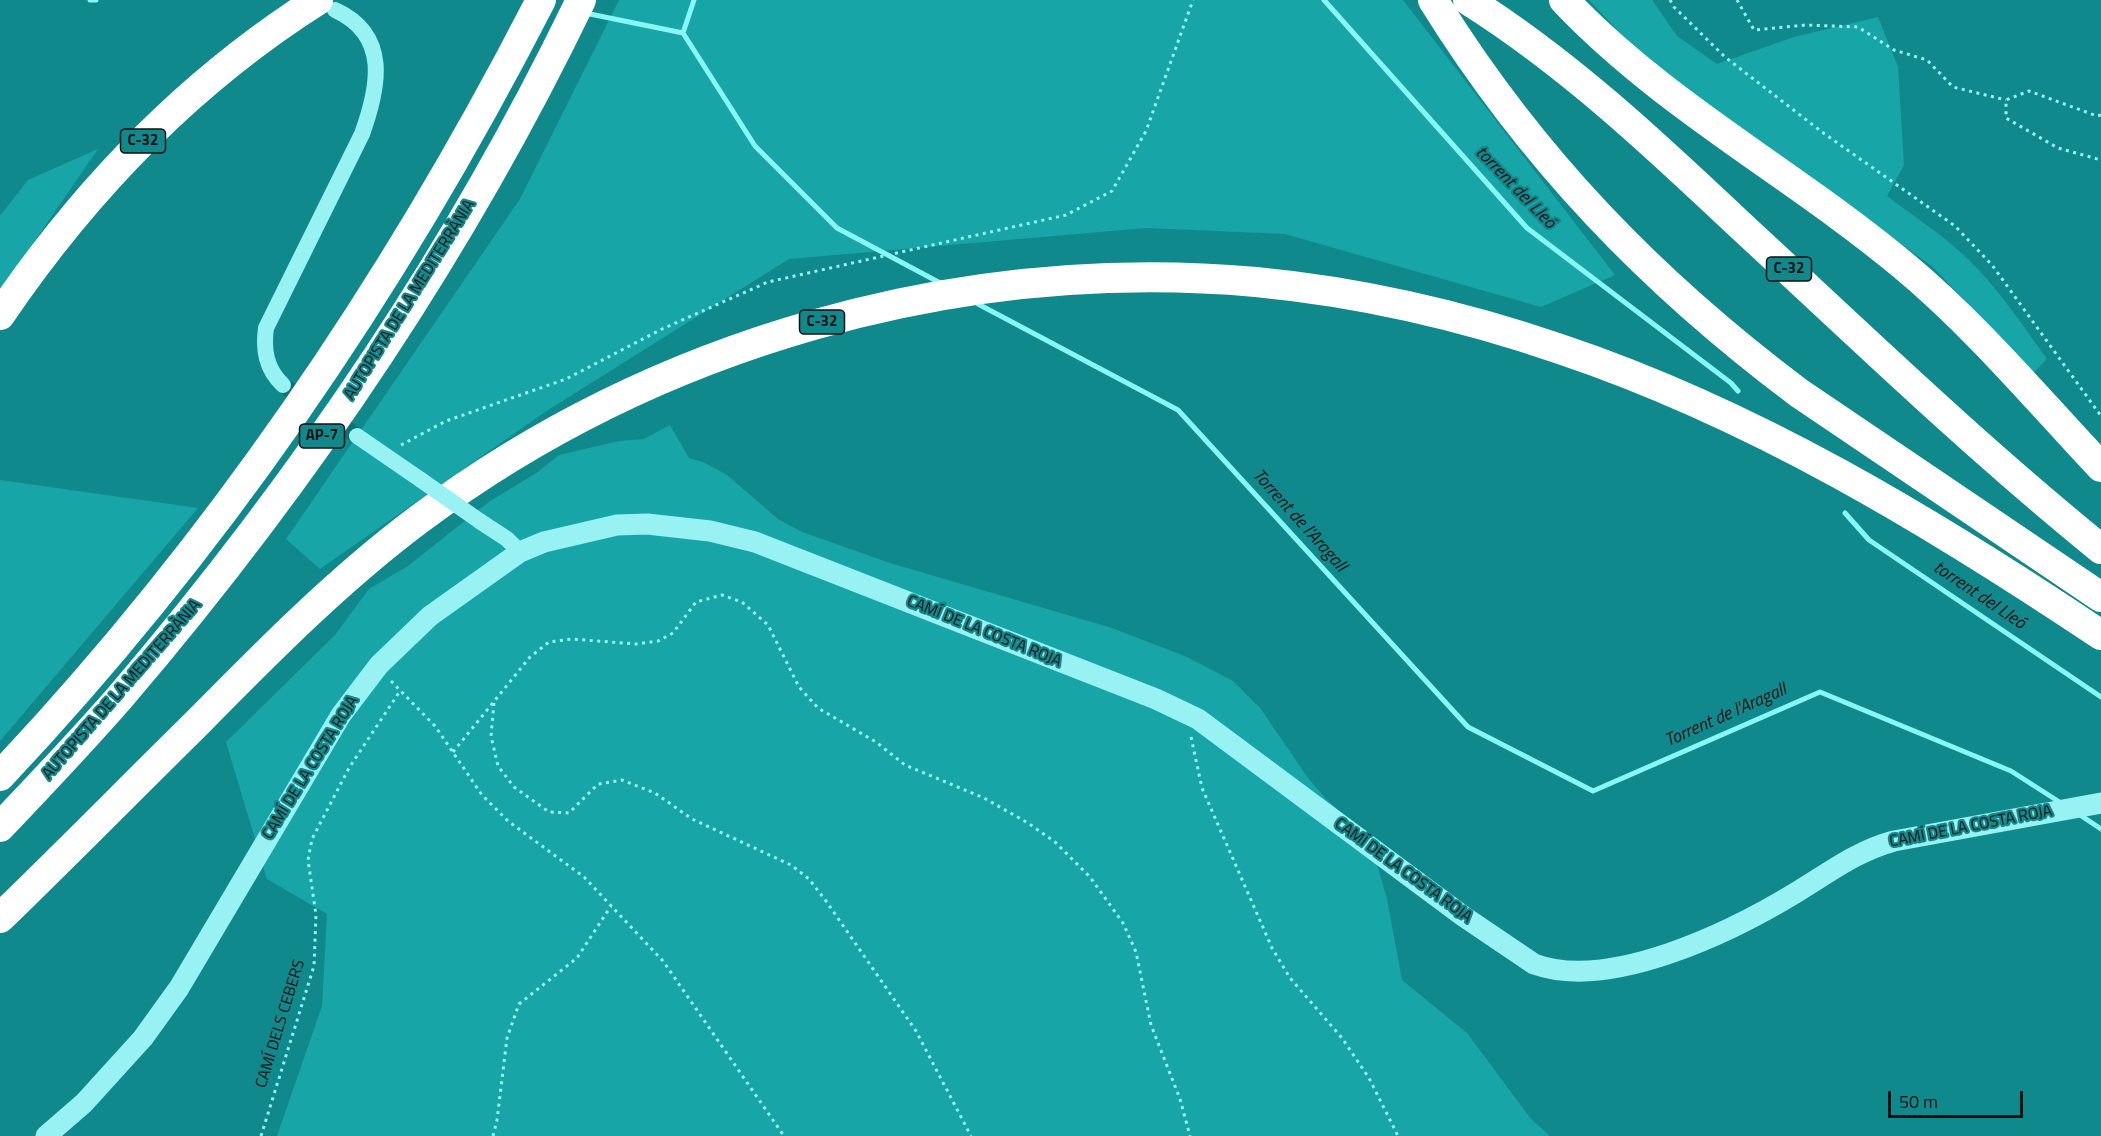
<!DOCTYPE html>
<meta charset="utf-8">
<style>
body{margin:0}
#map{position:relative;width:2101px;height:1136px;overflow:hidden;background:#10898d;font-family:"Titillium Web",sans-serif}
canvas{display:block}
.scale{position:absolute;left:1888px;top:1091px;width:135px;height:27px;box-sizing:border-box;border:3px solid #111;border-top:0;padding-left:8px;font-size:18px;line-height:21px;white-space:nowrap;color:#111;-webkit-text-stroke:4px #10898d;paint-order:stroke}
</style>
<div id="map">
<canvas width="2101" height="1136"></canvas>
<div class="scale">50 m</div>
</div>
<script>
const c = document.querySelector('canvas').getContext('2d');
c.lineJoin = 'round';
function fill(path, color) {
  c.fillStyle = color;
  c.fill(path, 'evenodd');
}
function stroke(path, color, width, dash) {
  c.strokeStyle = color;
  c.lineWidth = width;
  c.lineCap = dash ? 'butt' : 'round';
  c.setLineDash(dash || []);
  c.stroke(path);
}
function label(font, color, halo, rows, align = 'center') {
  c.font = font + ' "Titillium Web",sans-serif';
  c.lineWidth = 4.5;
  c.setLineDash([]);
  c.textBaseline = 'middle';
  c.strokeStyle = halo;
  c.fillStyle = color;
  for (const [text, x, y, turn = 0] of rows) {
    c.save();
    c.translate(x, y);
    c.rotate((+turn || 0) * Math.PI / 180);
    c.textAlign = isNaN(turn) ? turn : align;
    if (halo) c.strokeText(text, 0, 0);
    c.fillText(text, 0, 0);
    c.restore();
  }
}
const green = new Path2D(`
 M619,0H1403L1615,275L1541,307L1285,234L1146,228L789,259L548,410L320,569L286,539L520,199Z
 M1589,0H1652L1677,36L1717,64L1794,37L1878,17L1898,67L1904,165L1887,196C1916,218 1948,238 1974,265C2002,294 2024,327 2047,359L2033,373L1933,267L1641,55Z
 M98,149L3,287L0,292V216L28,180Z
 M670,425L689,458L703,462L727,475L778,519L802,532L890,563L1112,628L1187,657L1233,681L1261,709L1308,778L1326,799L1346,818L1376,861L1387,899L1402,980L1467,1033L1531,1119L1550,1136H277L322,1006L327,914L267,879L226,742L335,635L369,589L408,566L490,501L538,472L559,455L619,441L644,439Z
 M0,480L198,508L0,741Z`);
const stream = new Path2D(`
 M90,0H96
 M1324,0L1527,228L1731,383L1738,391
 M585,13L683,33L755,146L837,228L944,285
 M683,33L694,0
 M978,304L1178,410L1468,727L1593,791L1820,692L2011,771L2061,803
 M1845,513L1869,540L2101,697
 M2077,813L2101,829`);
const minorTunnel = new Path2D(`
 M283,385L357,436`);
const path = new Path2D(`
 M1670,0L1674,7L1725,57L1822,132L1955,226L1992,265L2101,416
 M1737,0L1754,30L1806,25L1858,27L1894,50L1927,60L1953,87L2006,100
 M2101,115L2097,116L2029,91L2006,100V118L2058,148L2101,160
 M401,445L446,421L566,379L662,329L768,282L1066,215L1112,191L1146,131L1193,0
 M391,681L435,726L482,795L508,821L584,877L663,961L784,1136
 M494,703L491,736L498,766L514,787L549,812L569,813L598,784L622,780L655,793L692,819L791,865L809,879L826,901L916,1031L971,1136
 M1191,737L1202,788L1272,948L1290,978L1342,1038L1369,1078L1398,1136
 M453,752L530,657L549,642L572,639L636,644L658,641L673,633L696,602L722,595L742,602L768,625L799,687L818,708L876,742L905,765L984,798L1028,823L1055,842L1090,877L1123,923L1136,952L1151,1025L1180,1099L1190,1136
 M261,1136L314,966L316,915L308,860L312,839L349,768L400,691
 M493,1136L497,1120L507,1038L519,1004L577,958L611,906`);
const minor = new Path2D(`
 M283,385C266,369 263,350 266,328L362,134C379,87 390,35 335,10
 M357,436L421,480
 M481,522L507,539L520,552`);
const tertiary = new Path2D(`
 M46,1136L84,1103L143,1038L179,988L341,715L379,665L430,616L520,552L544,542L617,525L647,524L710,531L755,542L1156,699L1198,719L1463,916L1534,964C1610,992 1733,931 1797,892C1830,872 1857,851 1894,841L2101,803`);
const motorway = new Path2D(`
 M1433,0C1531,158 1651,282 1799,393L2101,597
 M1468,0C1568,63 1654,144 1740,225C1859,335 1975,447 2101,549
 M1564,0C1663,105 1794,174 1904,266C1976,326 2037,399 2101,467
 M0,315C85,190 190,81 318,0
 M0,776C219,544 396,283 541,0
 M0,827C41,784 82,741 121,696C302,484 460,251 581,0
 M0,918C66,854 131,788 197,723C267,652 338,580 418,520C656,342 959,256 1256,282C1360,292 1461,315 1560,349C1754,414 1932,522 2101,635`);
const minorBridge = new Path2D(`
 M421,480L481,522`);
const shields = [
 [143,141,45],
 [1789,269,45],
 [822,322,45],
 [322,436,45]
];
const shieldNames = [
 ["C-32",143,141],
 ["C-32",1789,269],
 ["C-32",822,322],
 ["AP-7",322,436]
];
const streetNames = [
 ["AUTOPISTA DE LA MEDITERRÀNIA",410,300,-58],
 ["CAMÍ DE LA COSTA ROJA",984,632,22],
 ["AUTOPISTA DE LA MEDITERRÀNIA",122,690,-49],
 ["CAMÍ DE LA COSTA ROJA",311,768,-58],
 ["CAMÍ DE LA COSTA ROJA",1971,827,-11],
 ["CAMÍ DE LA COSTA ROJA",1403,871,36],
 ["CAMÍ DELS CEBERS",281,1024,-73]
];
const waterNames = [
 ["torrent del Lleó",1515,188,46],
 ["Torrent de l'Aragall",1299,521,48],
 ["torrent del Lleó",1979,596,34],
 ["Torrent de l'Aragall",1726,716,-24]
];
fill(green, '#18a5a8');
stroke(stream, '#89f6f6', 5);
stroke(minorTunnel, '#107174', 16, [16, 8]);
stroke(path, '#98f1f2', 3, [3, 4.5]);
stroke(minor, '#98f1f2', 16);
stroke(tertiary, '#98f1f2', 21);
stroke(motorway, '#fff', 30);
stroke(minorBridge, '#98f1f2', 16);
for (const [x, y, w] of shields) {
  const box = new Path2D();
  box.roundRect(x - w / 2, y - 12, w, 24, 4.5);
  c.fillStyle = '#10898d';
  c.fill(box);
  stroke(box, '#111', 1.5);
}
label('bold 15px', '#111', null, shieldNames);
label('16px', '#111', '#10898d', streetNames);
label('italic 18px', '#111', '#10898d', waterNames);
</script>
